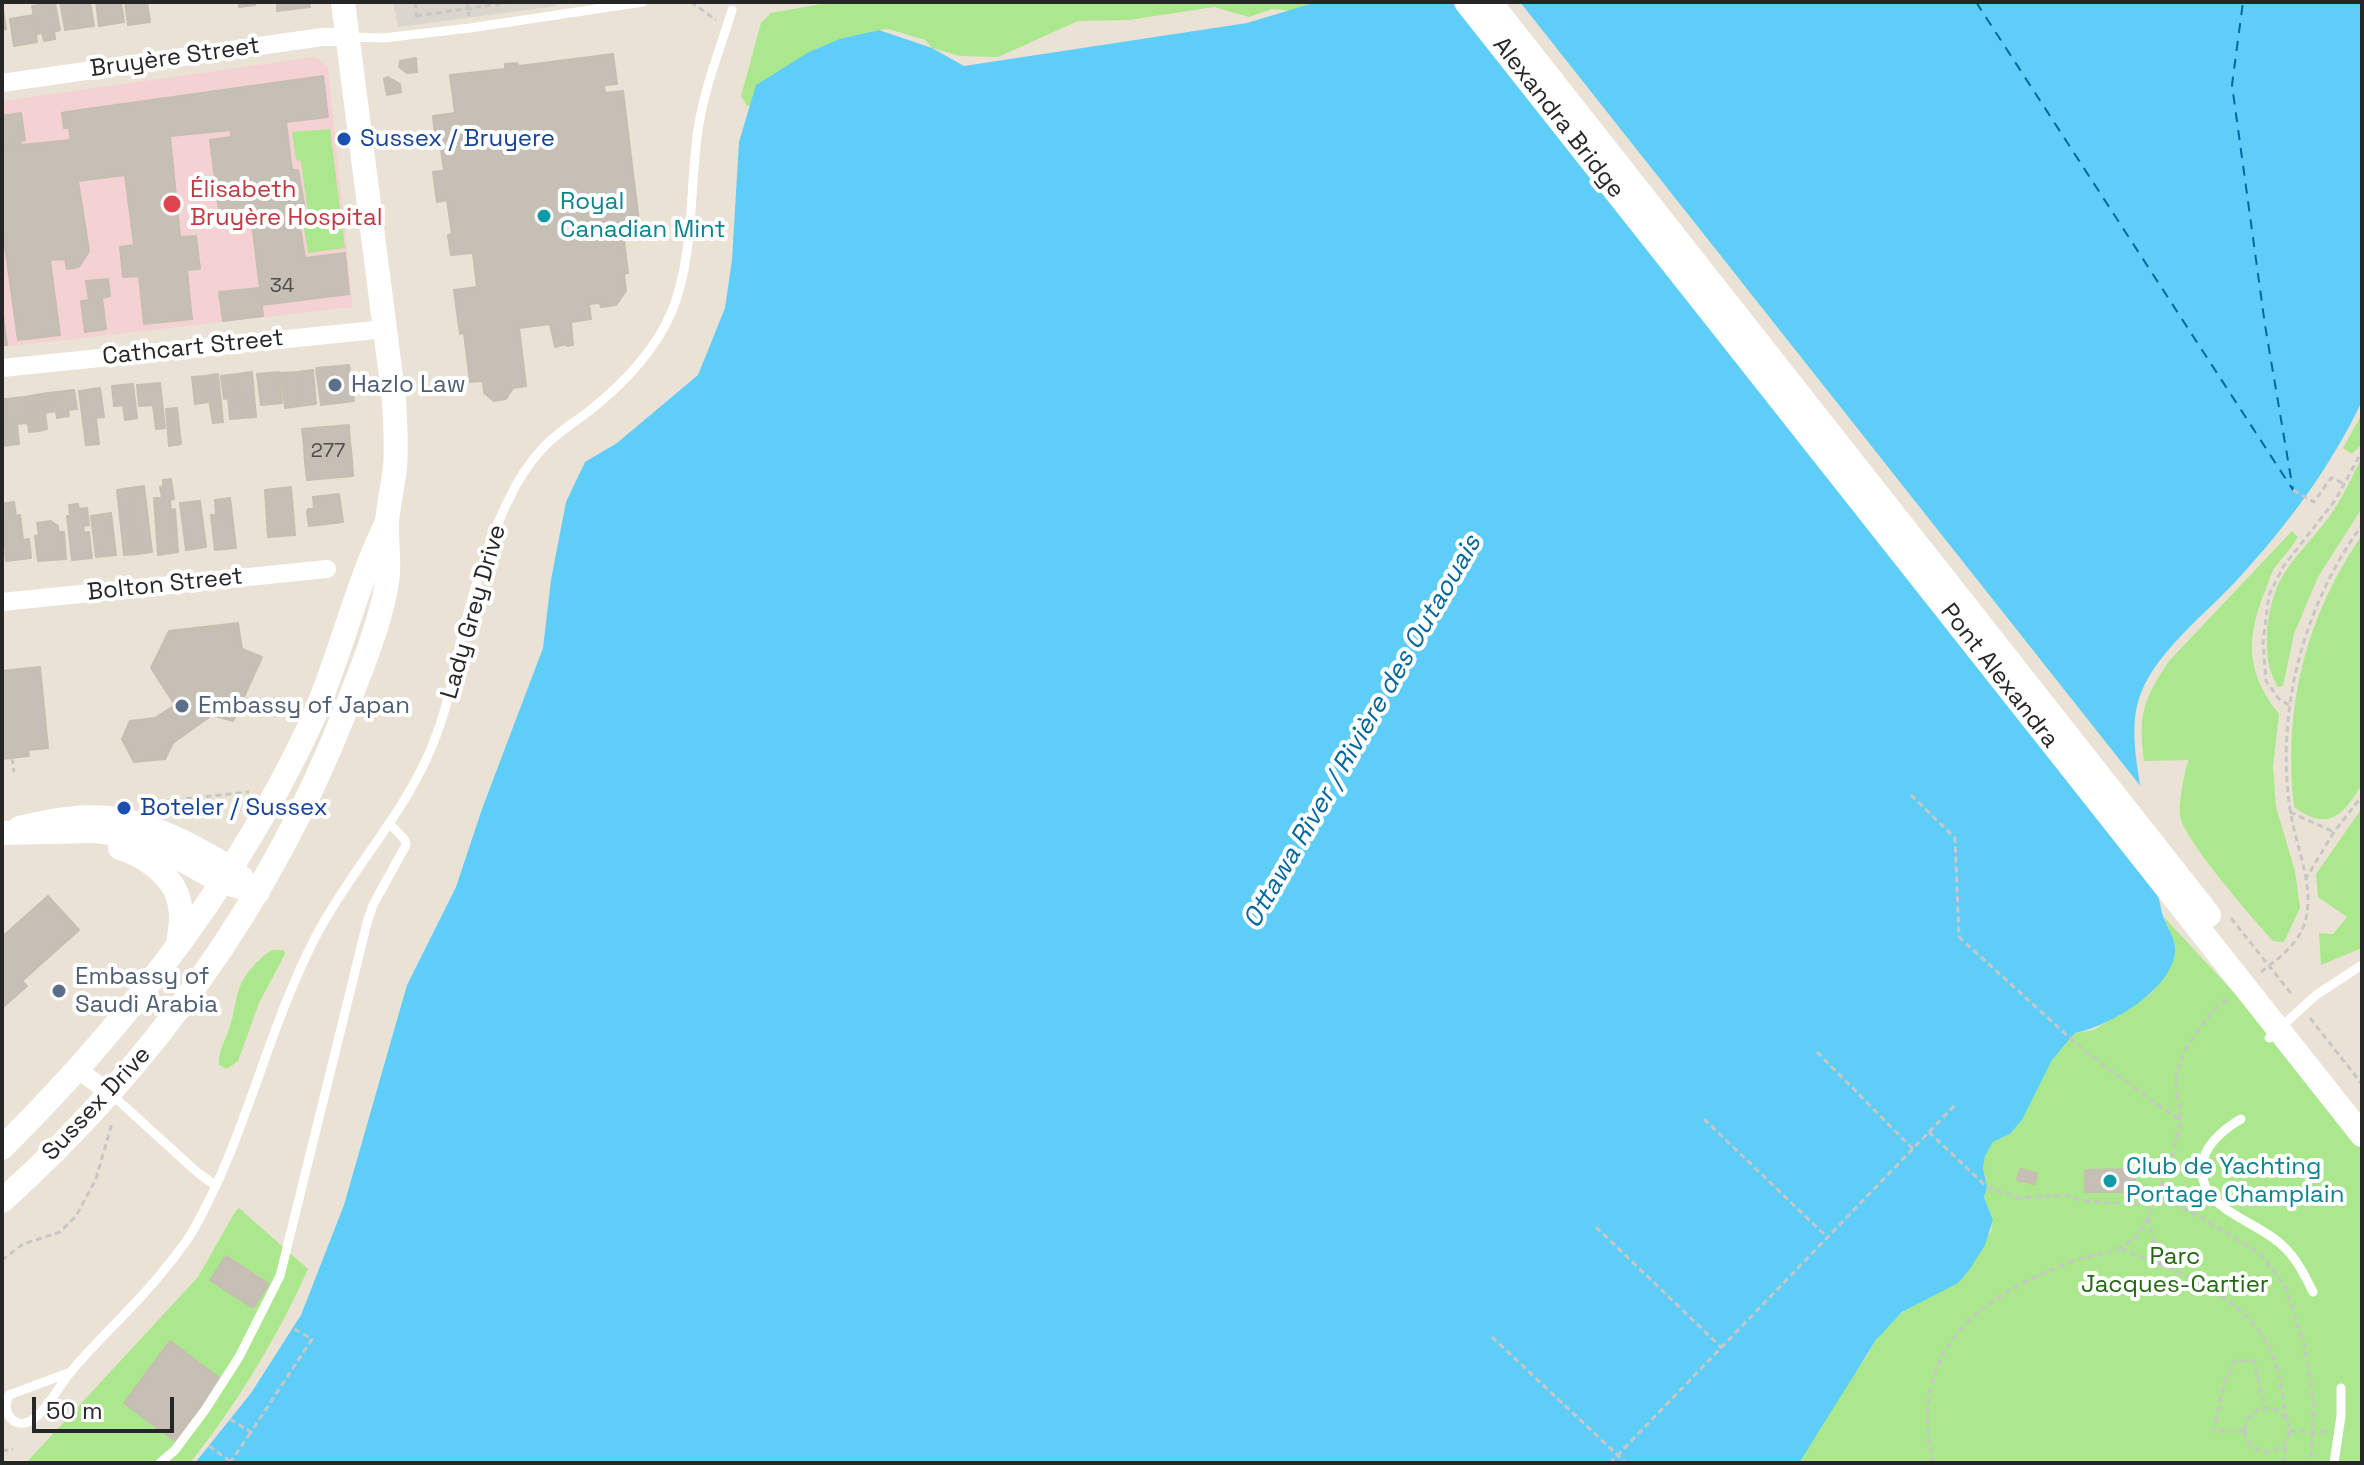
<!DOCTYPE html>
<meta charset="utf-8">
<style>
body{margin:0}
#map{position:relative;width:2364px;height:1465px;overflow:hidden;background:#ebe2d6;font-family:"Space Grotesk",sans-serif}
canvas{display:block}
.frame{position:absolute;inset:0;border:4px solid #262626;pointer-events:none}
.scale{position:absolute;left:32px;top:1397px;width:142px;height:36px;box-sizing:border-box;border:4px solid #262626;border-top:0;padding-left:10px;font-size:24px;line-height:28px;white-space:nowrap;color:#262626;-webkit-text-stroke:6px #fff;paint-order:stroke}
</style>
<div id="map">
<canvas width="2364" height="1465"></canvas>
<div class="frame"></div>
<div class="scale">50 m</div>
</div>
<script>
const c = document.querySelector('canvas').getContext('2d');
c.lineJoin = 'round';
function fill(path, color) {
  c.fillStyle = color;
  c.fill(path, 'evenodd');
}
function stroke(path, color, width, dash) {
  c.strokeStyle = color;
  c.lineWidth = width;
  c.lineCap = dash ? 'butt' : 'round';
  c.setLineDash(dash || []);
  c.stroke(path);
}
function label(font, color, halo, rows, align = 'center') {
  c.font = font + ' "Space Grotesk",sans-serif';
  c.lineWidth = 8;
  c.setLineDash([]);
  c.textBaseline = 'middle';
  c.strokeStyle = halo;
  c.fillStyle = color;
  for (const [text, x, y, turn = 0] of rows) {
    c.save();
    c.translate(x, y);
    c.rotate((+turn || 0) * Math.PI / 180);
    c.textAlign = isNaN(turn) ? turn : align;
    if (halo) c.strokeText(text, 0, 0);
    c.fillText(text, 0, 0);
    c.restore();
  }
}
const medical = new Path2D(`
 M315,57L328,67L353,307L2,347V101Z`);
const green = new Path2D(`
 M832,2H1318L1293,11L1272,9L1249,17L1214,7L1129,20L1078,21L998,57L960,56L932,48L925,40L888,29L872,31L774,83L756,104L747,106L741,96L761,23L771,13Z
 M330,129L345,248L308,253L302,215L308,213L301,161L296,160L292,132Z
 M2362,414V444L2352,454L2343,448Z
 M2362,457V508L2318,577L2294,634L2283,686L2278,687C2268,670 2266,654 2267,634C2272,572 2295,562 2329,517C2342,499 2352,477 2362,457Z
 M2292,531L2298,537C2291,548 2283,557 2275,567C2270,575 2267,587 2263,596C2245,643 2248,675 2279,714L2273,766L2276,807L2295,871L2300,908L2284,942L2273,941C2255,921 2182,838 2180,815C2179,802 2184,771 2189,760L2144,761C2138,715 2143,700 2169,661Z
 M2362,535V784C2343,816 2328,832 2294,807C2283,707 2305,618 2362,535Z
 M2362,808V948L2321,965L2319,933L2333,934L2347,917L2318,897L2316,874Z
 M2163,916L2349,1117L2362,1135V1463H1788L1867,1356C1878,1335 1893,1317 1914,1305L1991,1232L1993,1220L1984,1197L1987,1187L1983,1168L1985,1156L1993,1142L2010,1134L2022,1120L2052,1060L2075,1033L2094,1030L2152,993L2168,970L2175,946Z
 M274,950H284L285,954L259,1003L238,1061L227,1069L219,1065C218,1049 227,1038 231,1023C238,997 235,986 254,965C261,958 265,953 274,950Z
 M239,1208L308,1269C279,1335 235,1407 190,1463H26L198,1277L235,1212Z`);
const plaza = new Path2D(`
 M393,2H556L557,6L398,27Z`);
const water = new Path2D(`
 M1317,2H2362V401C2331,467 2286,527 2237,580C2205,615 2151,655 2138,702C2129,735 2139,772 2143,805C2149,841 2154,878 2162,913C2165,924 2174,936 2175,947C2177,988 2108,1027 2075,1033L2052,1060L2022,1120L2010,1134L1993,1142L1985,1156L1983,1168L1987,1187L1984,1197L1993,1220L1985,1245L1970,1269L1958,1283L1902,1312L1876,1340L1799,1463H195L251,1393L301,1315L344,1205L407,985L456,887L482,809L543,648L551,580L566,502L585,462L617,443L698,375L725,308L732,260L739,142L756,85L809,52L840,39L879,30L932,48L964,66L1247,23Z`);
const pier = new Path2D(`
 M1455,2H1520L2146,793L2153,845Z`);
const ferry = new Path2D(`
 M1976,2L2293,490L2265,325L2232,85L2243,2`);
const building = new Path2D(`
 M2,2L6,29L2,30Z
 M39,2L55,3L60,30L54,32L55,39L44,41L42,33L37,34L32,6L40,5Z
 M60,2H75L79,28L65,30Z
 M75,2H90L94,26L79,28Z
 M96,2H121L124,22L99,26Z
 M125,2H147L150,22L128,25Z
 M239,2H254L255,5L239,7Z
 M277,2H309L310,7L277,11Z
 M33,15L37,42L14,46L10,19Z
 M613,54L617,84L604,85L605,93L623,91L640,230L623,233L628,273L624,274L626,291L616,305L601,307L600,303L589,304L591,319L571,322L573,345L567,346L566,344L555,347L550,324L519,328L526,386L513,388L506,399L494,401L484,393L483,381L470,382L464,333L460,334L454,290L477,287L473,253L451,255L448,235L452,234L447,200L437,202L433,172L444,171L439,135L435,136L433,116L455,113L450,75L505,69V64L517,63L519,66Z
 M416,58L417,72L407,73L399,67L400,61Z
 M323,76L328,117L286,122L292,170H298L305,209L297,210L305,258L345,253L349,294L262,305L250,207L219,210L210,140L231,137V130L170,136L180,237L196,236L200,269L187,270L192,319L144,324L139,276L123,277L120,247L134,245L125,175L78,181L89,251L79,267L67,269L65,259L50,260L60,335L18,340L2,224V147L71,140L69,128H64L62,113L66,112Z
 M388,77L400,84L401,92L387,95L384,79Z
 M21,113L25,140L20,141L21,144L3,146L2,116Z
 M108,279L110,296L102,298L106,329L85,332L81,301L89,300L86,281Z
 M260,288L263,316L223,321L219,292Z
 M2,309L7,345H2Z
 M349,365L354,401L321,405L316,368Z
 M313,370L316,404L300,406L298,372Z
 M252,372L256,417L242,418L237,374Z
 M279,372L282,403L261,405L257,374Z
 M298,372L300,406L285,408L281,373Z
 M218,374L223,422L213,423L205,376Z
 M237,374L242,418L230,419L228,398L224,399L221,376Z
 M205,376L208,402L195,404L192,377Z
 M160,383L165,428L156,429L153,405L139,406L137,385Z
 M133,384L137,418L125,420L123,405L114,406L112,386Z
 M100,388L104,417L96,418L99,444L86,445L79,391Z
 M74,390L77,409L68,410L69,416L57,418L56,411L50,412L48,393Z
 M48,393L50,412L45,413L47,429L39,431L35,395Z
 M35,395L39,431L29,432L25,397Z
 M25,397L28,423L17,424L19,444L10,445L5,399Z
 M5,399L10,445L2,446V400Z
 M177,408L181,444L169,446L166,409Z
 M349,425L350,442L304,446L302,429Z
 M350,442L352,459L305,463L304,446Z
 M352,459L353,476L307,480L305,463Z
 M171,479L174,499L170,500L171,510L175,509L178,552L158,555L154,498H162L160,487L163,486V480Z
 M144,486L152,552L138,554L130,488Z
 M291,487L295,535L268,537L265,490Z
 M130,488L138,554L124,555L117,490Z
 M339,494L343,522L309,526L307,512L308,509H314L313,497Z
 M230,498L236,548L215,550L211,515H216L215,500Z
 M200,501L206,547L186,550L180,503Z
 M14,502L16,516L20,515L23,540L29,539L31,558L6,561L2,504Z
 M78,504L79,509L87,508L89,525L83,526L84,533L89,532L92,558L72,560L67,516H70L69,505Z
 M111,513L116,555L96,557L91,516Z
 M51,521L58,526V532H64L66,559L38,561L35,536L39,535L37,523Z
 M238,623L242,649L262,657L233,721L212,715L173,743L165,759L134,762L122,739L130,721L155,718L175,705L151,668L169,631Z
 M40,667L48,748L28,750L29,756L2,759V671Z
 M48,896L79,930L22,981L27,986L2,1008V937Z
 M2020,1169L2037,1173L2035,1184L2017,1180Z
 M2135,1169V1194L2128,1195V1192H2085V1170Z
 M226,1256L269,1284L253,1308L210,1280Z
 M170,1341L222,1380L175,1441L124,1403Z`);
const path = new Path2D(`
 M380,2L381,4
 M415,2L417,18
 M467,2L469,16
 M691,2L716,20
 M416,16L512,2
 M2293,490L2314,502L2331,478L2343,483
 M2289,705L2279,699L2266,681L2263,642L2269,595L2283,567L2336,499L2362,451
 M12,758L14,772
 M1911,795L1955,838L1959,937L2070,1038L2107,1068L2181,1121
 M146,803L249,792
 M2290,812L2334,832
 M2305,880L2334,832L2362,796
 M2231,918L2293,996
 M2261,972C2279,958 2298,945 2305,922C2315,887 2297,850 2291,815C2274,715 2303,606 2362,525
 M2310,1018L2362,1084
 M1817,1052L1913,1149
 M1704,1119L1827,1237
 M1929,1132L1987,1187L2019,1198L2068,1195L2079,1200L2107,1203H2139L2154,1200L2176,1205L2197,1215L2260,1254L2284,1284L2304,1344L2314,1402L2311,1463
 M2148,1218L2160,1264
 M1596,1227L1722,1348
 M2121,1249C2175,1270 2240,1292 2269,1347C2280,1369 2283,1395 2286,1420
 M2,1260L23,1244L60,1232L76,1216L96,1179L112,1123
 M1492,1337L1626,1463
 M2245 1430a22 22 0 1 1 44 0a22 22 0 1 1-44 0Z
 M230,1419L251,1432L312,1339L293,1328
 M2245,1431H2214L2224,1384L2235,1361H2254L2265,1408
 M2290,1431L2326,1432
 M209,1446L231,1462
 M2,1451L13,1449
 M230,1463L251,1432
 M1610,1463L1955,1105
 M1934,1463C1905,1355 1977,1296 2071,1262C2094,1253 2120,1254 2137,1235C2151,1220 2178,1143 2180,1122C2182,1108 2175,1094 2176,1080C2177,1054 2207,1014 2227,999
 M2284,1463L2286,1443`);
const service = new Path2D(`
 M350,37L383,38L470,28L643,2
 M2269,1038L2316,995L2362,965
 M110,1093L198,1173L215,1185
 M2241,1119C2227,1127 2208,1142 2204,1158C2190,1208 2256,1219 2283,1246C2297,1259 2305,1276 2313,1292
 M71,1372L9,1395C0,1412 15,1431 32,1420C47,1410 58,1388 69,1374C95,1342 127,1314 154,1282C168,1265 183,1248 194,1229C246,1137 267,1030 316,936C352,867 409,810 436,736C449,702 455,667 463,631C475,587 489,538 510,497C518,480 529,463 542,449C555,434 572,424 588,412C622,385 655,352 672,311C695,252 689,191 698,130C704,88 720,50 732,10
 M160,1463L175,1450L205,1410L239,1357L280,1276L367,923L373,905L406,845L405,840L389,823
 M2334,1463L2341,1416V1388`);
const minor = new Path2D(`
 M2,83L322,37H348
 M2,368L385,329
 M2,602L327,569
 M78,1070L110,1093`);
const tertiary = new Path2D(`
 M19,827C92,809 130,812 197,848C213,857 230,865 243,878`);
const secondary = new Path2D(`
 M1466,2L2362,1135
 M1490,2L2209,915
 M2,833L97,831L125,835L164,850L222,882L258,892
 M120,848C144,855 173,875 179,901C183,915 180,930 178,945
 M2,1148C127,1024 236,884 311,723C340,658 355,588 386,524
 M2,1201C152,1066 270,902 344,714C359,674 378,631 386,588C391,565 386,544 387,521C389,503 393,485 395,467C397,445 395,423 394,400L343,2`);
const markers = [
 [344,139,8,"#1a4fb4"],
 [172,204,10,"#e0444e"],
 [544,216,8,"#0f9aa8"],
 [335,385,8,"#5c6f8a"],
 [182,706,8,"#5c6f8a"],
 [124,808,8,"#1a4fb4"],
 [59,991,8,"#5c6f8a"],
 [2110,1181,8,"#0f9aa8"]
];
const numberNames = [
 ["34",282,287],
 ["277",328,452]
];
const streetNames = [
 ["Bruyère Street",175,58,-8],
 ["Alexandra Bridge",1558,118,52],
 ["Cathcart Street",193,348,-6],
 ["Bolton Street",165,585,-6],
 ["Lady Grey Drive",474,612,-74],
 ["Pont Alexandra",1999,676,52],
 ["Sussex Drive",97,1104,-47]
];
const transitNames = [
 ["Sussex / Bruyere",360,139],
 ["Boteler / Sussex",140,808]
];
const healthNames = [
 ["Élisabeth",190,190],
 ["Bruyère Hospital",190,218]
];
const cultureNames = [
 ["Royal",560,202],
 ["Canadian Mint",560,230],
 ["Club de Yachting",2126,1167],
 ["Portage Champlain",2126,1195]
];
const serviceNames = [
 ["Hazlo Law",351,385],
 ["Embassy of Japan",198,706],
 ["Embassy of",75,977],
 ["Saudi Arabia",75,1005]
];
const parkNames = [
 ["Parc",2175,1257],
 ["Jacques-Cartier",2175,1285]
];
const waterNames = [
 ["Ottawa River / Rivière des Outaouais",1363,732,-60]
];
fill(medical, '#f4d1d3');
fill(green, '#abe78d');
fill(plaza, '#dad5cd');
fill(water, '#5ecef8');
fill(pier, '#ebe2d6');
stroke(ferry, '#02679f', 2, [10, 8]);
fill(building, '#c6bfb6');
stroke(building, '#c6beb0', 2);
stroke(path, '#c7c7c7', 3, [6, 4]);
stroke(service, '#fff', 9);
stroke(minor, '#fff', 18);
stroke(tertiary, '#fff', 22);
stroke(secondary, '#fff', 24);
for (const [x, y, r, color] of markers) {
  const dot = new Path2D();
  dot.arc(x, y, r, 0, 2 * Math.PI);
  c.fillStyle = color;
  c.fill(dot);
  stroke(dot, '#fff', 3);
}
label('20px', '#4e4c4a', null, numberNames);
label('24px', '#262626', '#fff', streetNames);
label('24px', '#164399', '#fff', transitNames, 'left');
label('24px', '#be3a42', '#fff', healthNames, 'left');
label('24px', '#0d838f', '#fff', cultureNames, 'left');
label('24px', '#4e5e75', '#fff', serviceNames, 'left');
label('24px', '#236713', '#fff', parkNames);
label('italic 26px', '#02679f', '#fff', waterNames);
</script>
